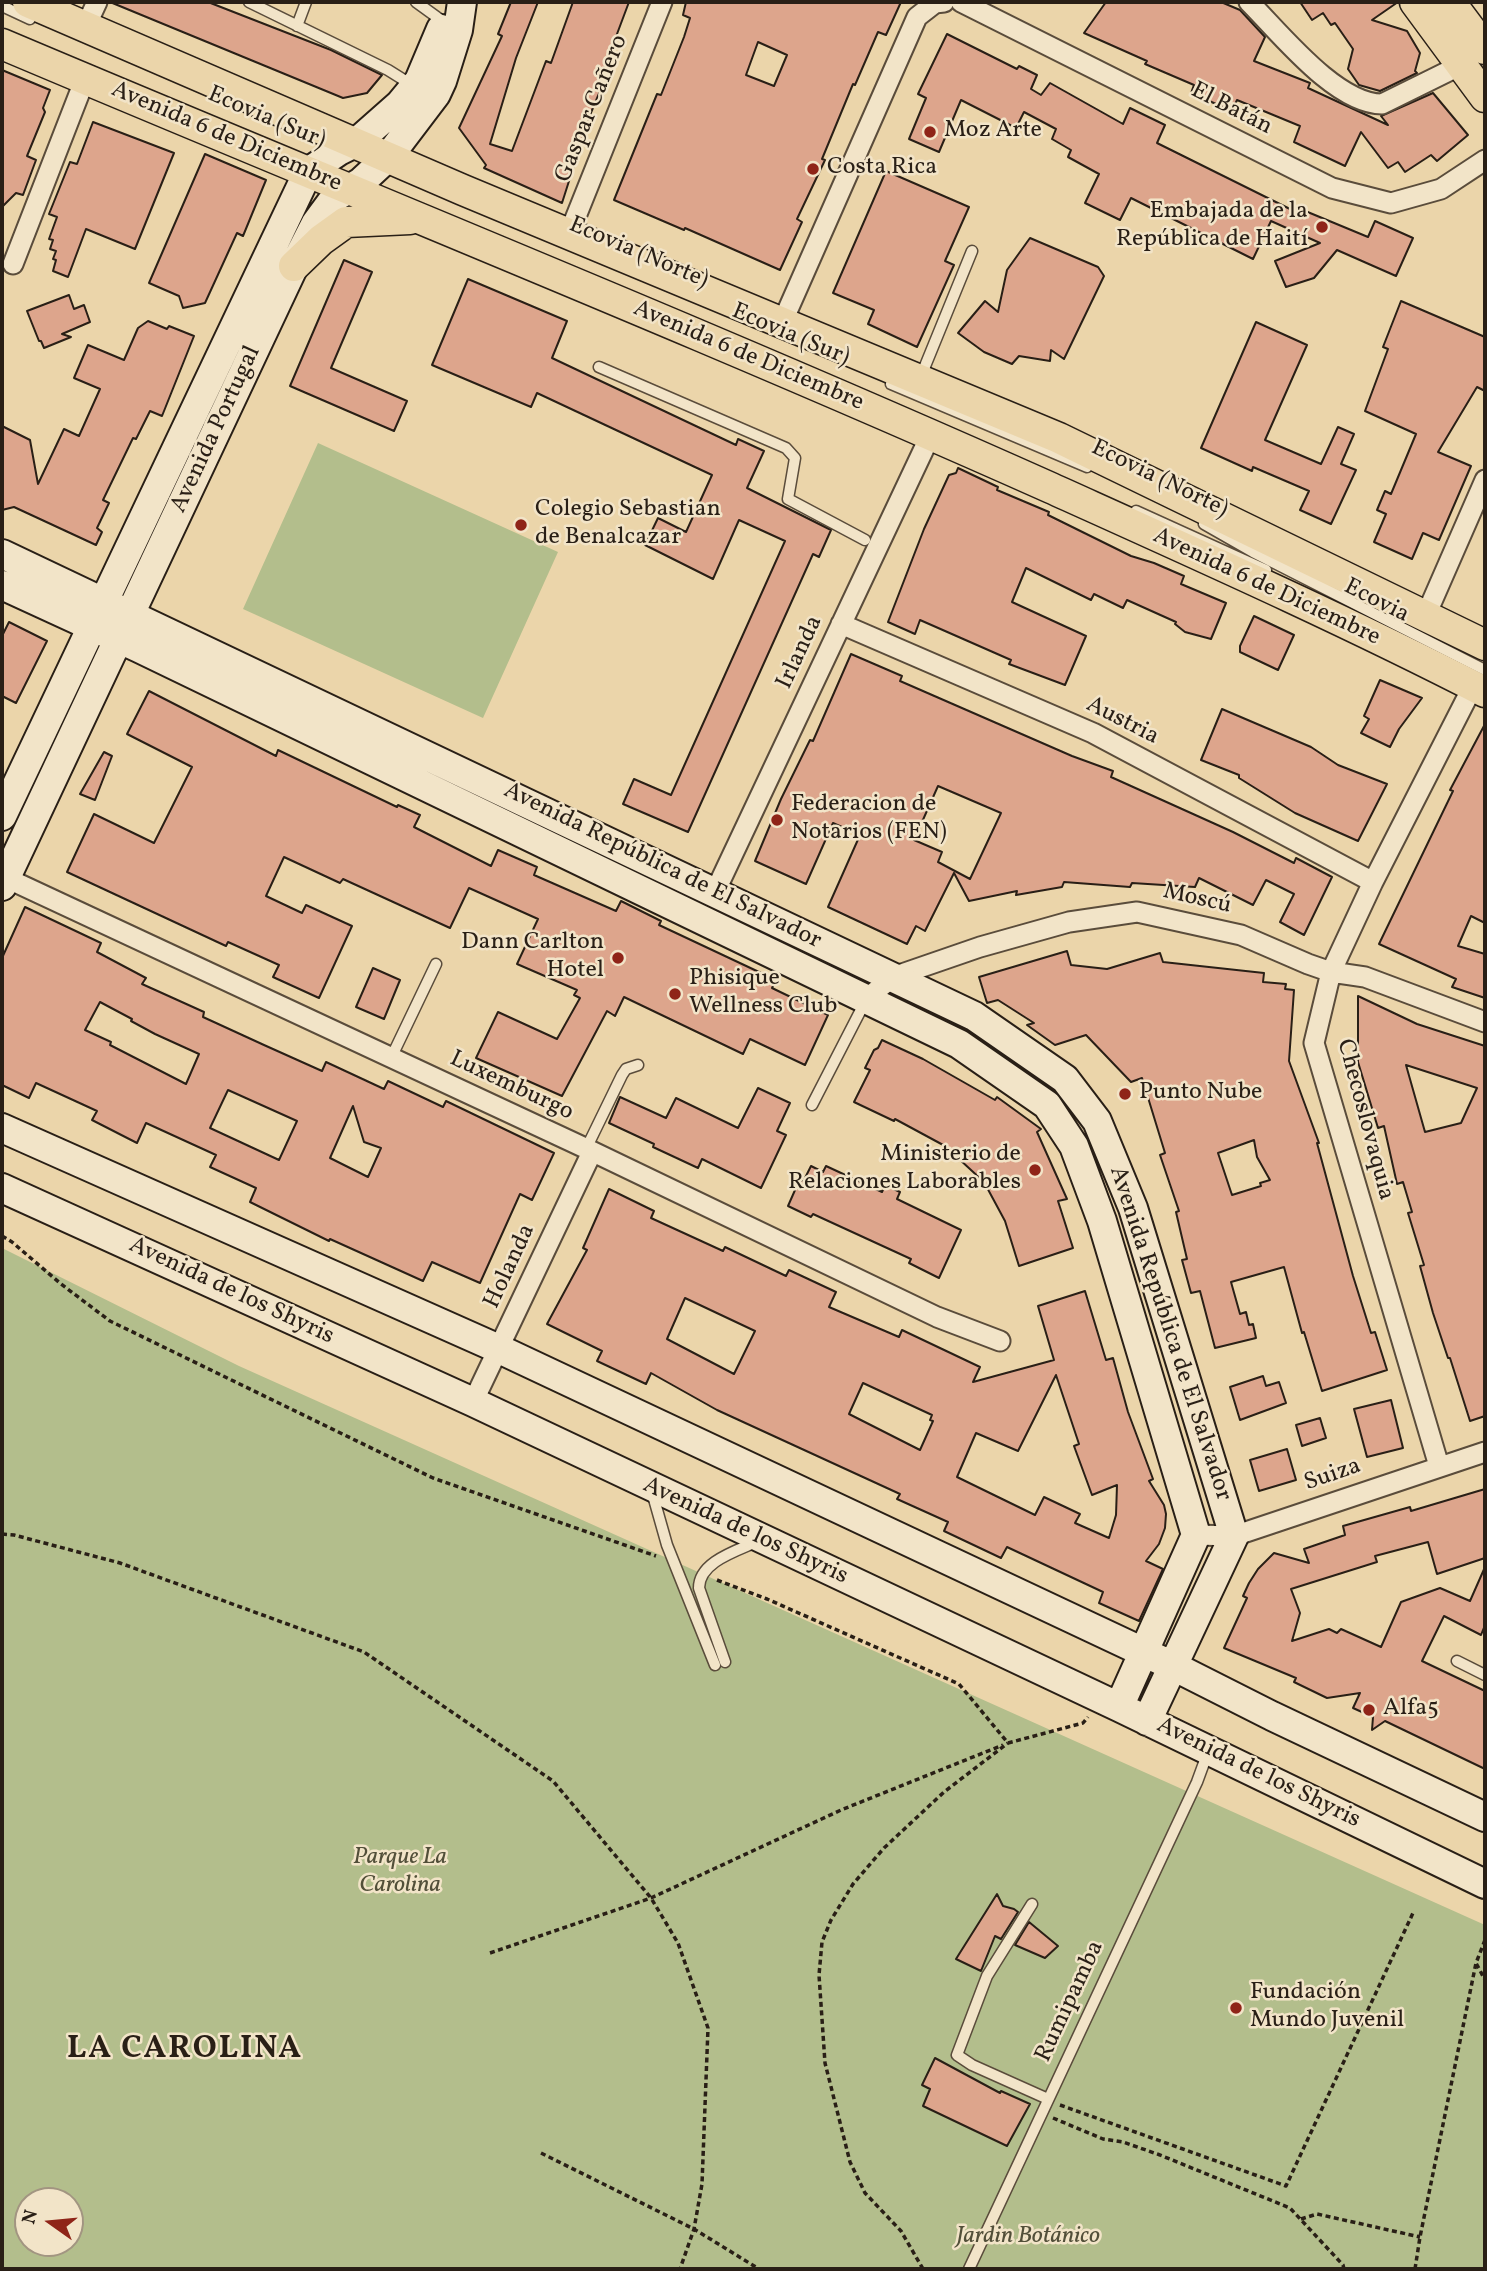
<!DOCTYPE html>
<meta charset="utf-8">
<style>
body{margin:0}
#map{position:relative;width:1487px;height:2271px;overflow:hidden;background:#ebd5aa;font-family:Vollkorn,serif}
canvas{display:block}
.frame{position:absolute;inset:0;border:4px solid #291f16;pointer-events:none}
.north{position:absolute;left:14px;top:2187px;width:70px;height:70px;box-sizing:border-box;background:#f2e4c8;border:2px solid #a29581;border-radius:50%;rotate:285deg;font-size:19px;font-weight:700;line-height:28px;text-align:center;color:#291f16}
.north::after{content:'';display:block;margin:auto;width:24px;height:32px;background:#8f2418;clip-path:polygon(50% 0,100% 100%,50% 72%,0 100%)}
</style>
<div id="map">
<canvas width="1487" height="2271"></canvas>
<div class="frame"></div>
<div class="north">N</div>
</div>
<script>
const c = document.querySelector('canvas').getContext('2d');
c.lineJoin = 'round';
function fill(path, color) {
  c.fillStyle = color;
  c.fill(path, 'evenodd');
}
function stroke(path, color, width, dash) {
  c.strokeStyle = color;
  c.lineWidth = width;
  c.lineCap = dash ? 'butt' : 'round';
  c.setLineDash(dash || []);
  c.stroke(path);
}
function label(font, color, halo, rows, align = 'center') {
  c.font = font + ' Vollkorn,serif';
  c.lineWidth = 5;
  c.setLineDash([]);
  c.textBaseline = 'middle';
  c.strokeStyle = halo;
  c.fillStyle = color;
  for (const [text, x, y, turn = 0] of rows) {
    c.save();
    c.translate(x, y);
    c.rotate((+turn || 0) * Math.PI / 180);
    c.textAlign = isNaN(turn) ? turn : align;
    if (halo) c.strokeText(text, 0, 0);
    c.fillText(text, 0, 0);
    c.restore();
  }
}
const green = new Path2D(`
 M318,443L558,552L483,718L243,609Z
 M2,1248L239,1366L1485,1925V2269H2ZM28,2201H70V2243H28Z`);
const building = new Path2D(`
 M110,2H208L331,50L382,75L367,93L343,98Z
 M511,2H538L516,58L490,144L512,151L546,61L551,63L573,2H629L599,82L603,84L590,115L562,203L484,168L486,165L459,128L502,36L498,34Z
 M686,2H901L886,35L878,32L855,85L853,84L822,159L825,160L797,219L802,222L780,270L685,228L684,230L614,200L657,94L661,95L684,37L690,18L683,15ZM758,42L787,55L774,86L746,75Z
 M1106,2H1221L1240,10L1265,37L1254,61L1310,83L1308,88L1388,125L1381,116L1433,93L1468,135L1437,161L1431,155L1405,172L1398,162L1388,168L1361,132L1345,166L1294,142L1300,126L1237,100L1232,111L1191,93L1194,85L1145,64L1147,61L1084,33Z
 M1300,2H1398L1372,20L1407,31L1420,53L1415,71L1417,73L1380,91L1359,85L1348,69L1353,49L1335,23L1331,25L1323,13L1312,20Z
 M947,34L1017,69L1019,66L1037,75L1031,89L1041,95L1050,83L1123,124L1130,108L1165,125L1157,143L1296,212L1298,208L1368,237L1375,221L1413,238L1396,276L1337,250L1314,278L1286,287L1275,261L1320,243L1271,221L1253,259L1131,198L1120,220L1085,203L1099,174L1068,157L1071,150L1052,139L1056,129L1024,112L1016,128L961,100L939,152L909,139L926,98L918,94Z
 M2,70L50,90L43,108L45,112L27,156L36,160L23,195L16,193L2,207Z
 M93,122L174,153L135,249L86,229L68,277L53,271L56,260L53,259L56,251L50,249L53,240L49,239L57,217L49,214L70,162L77,164Z
 M205,154L266,180L243,236L237,233L205,303L183,308L179,296L149,283Z
 M886,171L969,207L945,261L954,265L917,347L868,324L874,310L833,293Z
 M1030,238L1098,267L1104,276L1064,359L1051,350L1050,361L1019,356L1012,364L984,352L958,333L985,301L998,312L1007,270Z
 M344,260L372,272L331,368L407,401L394,431L290,386Z
 M468,279L567,321L552,358L736,445L738,439L764,451L747,488L831,530L819,557L813,554L688,832L623,804L634,779L671,795L785,541L739,520L713,579L645,545L658,518L686,532L712,475L537,393L531,407L432,365Z
 M69,295L74,309L84,305L90,322L62,334L71,337L44,348L41,341H39L27,311Z
 M1401,301L1485,337V391L1477,387L1438,452L1471,466L1439,540L1423,533L1412,559L1374,542L1386,514L1377,510L1385,491L1391,494L1416,434L1365,411L1388,349L1383,347Z
 M148,321L167,329L169,326L194,336L162,416L150,411L136,439L133,438L103,500L109,503L97,528L102,532L96,545L14,507L2,510V426L30,440L38,484L64,429L79,436L100,389L74,378L88,345L124,360L138,328Z
 M1256,322L1307,345L1265,440L1321,464L1338,427L1354,434L1341,464L1356,470L1331,524L1300,510L1309,491L1253,467L1252,471L1201,448Z
 M958,468L998,487L997,490L1049,512L1048,515L1131,556L1154,563L1184,576L1181,584L1226,603L1211,639L1185,632L1175,624L1176,622L1127,600L1123,608L1094,594L1091,600L1026,568L1012,602L1086,636L1065,685L1009,664L1011,660L920,620L915,634L888,622L924,529L949,475L956,473Z
 M1254,616L1294,635L1278,670L1240,652V646Z
 M9,622L47,641L16,703L2,696V636Z
 M851,654L902,676L900,681L1072,756L1113,771L1111,777L1233,832L1294,863L1296,858L1332,877L1304,935L1280,922L1294,894L1266,880L1253,905L1199,878L1195,887L1132,883L1130,887L1064,882L1062,887L1016,895L1017,891L969,901L954,873L925,931L916,926L907,944L828,907L860,835L833,823L806,884L755,861L781,799L810,740L813,741ZM938,786L1001,813L970,879L938,862L942,852L914,840Z
 M1380,680L1422,698L1399,729L1390,747L1361,733L1369,719L1364,716Z
 M149,691L276,756L278,750L397,807L398,805L420,815L414,827L491,866L498,850L537,867L534,875L616,911L621,901L661,921L659,925L776,980L772,988L828,1015L805,1065L750,1039L743,1054L624,997L615,1016L607,1011L562,1096L476,1058L498,1012L557,1039L580,998L574,995L577,990L517,964L538,919L469,888L450,928L343,879L340,883L284,857L266,896L302,913L306,905L352,926L319,998L273,977L279,965L228,942L226,946L67,872L94,814L154,843L192,767L127,734Z
 M1222,709L1311,747L1338,765L1387,784L1358,841L1295,813L1239,778V775L1201,760Z
 M1485,724V923L1471,916L1458,946L1485,954V998L1452,987L1456,979L1379,944L1453,791L1450,790Z
 M104,752L112,756L95,800L80,794Z
 M25,907L101,943L97,952L146,978L142,984L204,1012L203,1017L264,1045L322,1071L326,1062L384,1089L388,1081L443,1107L446,1101L554,1153L532,1200L520,1194L480,1283L432,1262L423,1281L330,1239L329,1241L250,1202L256,1188L210,1167L216,1155L146,1123L137,1143L92,1120L97,1111L36,1083L29,1098L2,1085V958ZM100,1002L132,1019L131,1021L155,1034L199,1054L186,1084L110,1045L111,1042L85,1030ZM228,1090L297,1121L279,1160L210,1128ZM353,1106L364,1142L381,1148L368,1177L330,1158Z
 M1067,951L1071,965L1107,969L1160,953L1163,962L1264,973L1263,982L1286,984L1285,989L1294,990L1289,1061L1319,1143H1317L1353,1276L1371,1333L1375,1332L1387,1370L1322,1391L1304,1332L1302,1333L1284,1267L1231,1282L1240,1314L1246,1312L1249,1325L1253,1324L1256,1338L1215,1348L1200,1291L1191,1293L1182,1260L1187,1259L1176,1212L1179,1211L1160,1155L1165,1153L1142,1078L1131,1082L1086,1035L1055,1045L1027,1025L1034,1023L998,1000L987,1003L979,977ZM1254,1140L1257,1157L1270,1180L1260,1183L1261,1186L1232,1195L1218,1153Z
 M373,968L400,980L384,1019L356,1007Z
 M1358,996L1417,1024L1485,1046V1416L1470,1421L1450,1358H1448L1433,1313L1420,1266L1424,1265L1408,1213L1412,1212L1403,1182L1397,1184L1384,1126L1378,1128L1358,1062ZM1406,1065L1477,1088L1461,1123L1425,1132Z
 M882,1040L923,1059L995,1100L997,1097L1041,1129L1037,1132L1067,1199L1058,1201L1073,1248L1019,1266L1005,1221L984,1182L945,1146L895,1119L894,1121L854,1102L870,1070L865,1068L874,1050L878,1048Z
 M758,1088L790,1103L777,1131L786,1135L761,1188L702,1159L698,1168L653,1147L654,1144L609,1123L620,1097L666,1118L676,1098L738,1128Z
 M811,1166L823,1172L826,1166L882,1192L885,1185L900,1192L897,1199L961,1230L939,1278L909,1263L911,1259L813,1214L811,1217L788,1206L799,1181L804,1180Z
 M609,1189L654,1211L651,1218L723,1251L725,1247L786,1276L789,1270L836,1292L829,1307L899,1337L902,1330L980,1367L973,1382L1054,1360L1038,1306L1085,1291L1106,1360L1113,1358L1128,1412L1153,1479L1149,1481L1164,1505L1166,1514L1165,1528L1159,1544L1146,1561L1163,1569L1139,1621L1099,1603L1103,1592L1007,1547L1001,1558L944,1531L948,1522L897,1499L900,1494L717,1410L651,1373L646,1384L597,1361L602,1351L547,1324L587,1250L583,1248ZM685,1298L755,1331L734,1374L667,1339ZM1056,1375L1079,1444L1074,1446L1092,1495L1117,1485L1116,1515L1109,1538L1075,1523L1080,1514L1044,1497L1035,1515L957,1477L976,1433L1018,1451ZM863,1383L932,1415L930,1420L933,1421L920,1450L849,1414Z
 M1263,1376L1266,1386L1279,1382L1286,1403L1240,1420L1230,1387Z
 M1391,1400L1403,1448L1367,1457L1354,1409Z
 M1320,1418L1326,1438L1302,1446L1296,1425Z
 M1287,1449L1296,1480L1259,1491L1250,1460Z
 M1485,1489V1558L1437,1574L1428,1542L1375,1556L1377,1562L1291,1589L1300,1613L1292,1641L1329,1629L1337,1633L1341,1629L1381,1647L1401,1602L1440,1588L1470,1601L1485,1567V1625L1481,1635L1444,1616L1422,1661L1485,1691V1769L1385,1721L1372,1730L1373,1717L1353,1708L1360,1693L1327,1698L1294,1682L1296,1678L1224,1648L1247,1598L1243,1596L1249,1583L1258,1569L1274,1553L1309,1563L1304,1549L1345,1535L1343,1526L1410,1507L1411,1511Z
 M997,1894L1003,1906L1014,1909L1018,1912L1001,1939L995,1936L981,1971L956,1959Z
 M1029,1922L1058,1946L1045,1958L1015,1945Z
 M935,2058L1000,2093L1001,2091L1030,2104L1007,2146L923,2106L930,2089L922,2085Z`);
const path = new Path2D(`
 M2,1236L12,1242L61,1284L110,1321L433,1478L656,1556
 M2,1534L14,1535L120,1563L364,1652L553,1781L651,1898L678,1943L708,2028L702,2184L694,2229L680,2269
 M717,1580L767,1599L959,1684L1008,1743L1083,1723L1088,1717
 M1485,1940L1476,1963L1485,1980
 M490,1953L651,1898L841,1810L1003,1745
 M1060,2105L1286,2186L1413,1913
 M1053,2118L1103,2139L1123,2142L1160,2155L1290,2208L1343,2265L1344,2269
 M541,2153L694,2229L759,2269
 M1301,2219L1317,2214L1420,2237
 M923,2269L901,2231L865,2193L850,2162L825,2063L819,1975L822,1942L831,1920L853,1884L884,1848L944,1792L1008,1743
 M1415,2269L1420,2237L1476,1963`);
const lane = new Path2D(`
 M249,2L388,70L404,80L411,89
 M416,2L445,23
 M2,6L30,19
 M297,26L306,2
 M599,367L786,448L795,458L788,499L865,540
 M921,376L972,251
 M891,384L1087,467
 M1136,511L1266,570
 M1204,524L1253,552L1485,670
 M391,1058L436,964
 M812,1105L866,1000
 M586,1149L622,1075L626,1069L638,1065
 M652,1492L667,1545L715,1665
 M1457,1661L1485,1675
 M725,1662L699,1588C699,1562 736,1551 756,1542
 M1032,1904L987,1976L957,2055L972,2065L1048,2099
 M969,2269L1197,1782L1208,1752`);
const street = new Path2D(`
 M961,2L1332,188L1391,203L1441,189L1485,160
 M1249,2C1280,33 1336,104 1382,104L1461,65
 M91,15L97,2
 M569,234L662,2
 M13,264L85,79
 M782,323L917,17L935,3L944,2
 M1426,615L1485,480
 M841,624L1093,733L1373,882
 M2,876L583,1147L937,1317L1000,1341
 M715,892L931,434
 M866,999L893,977L980,947L1069,922L1137,912L1241,935L1308,964L1331,972L1365,977L1485,1022
 M473,1402L592,1152
 M1439,1466L1314,1043L1331,972L1373,882L1473,686
 M1196,1535L1234,1536L1485,1452`);
const secondary = new Path2D(`
 M2,554L974,1016L1065,1079L1097,1121L1133,1208L1234,1536L1147,1721
 M2,585L139,648L959,1044L1047,1105L1074,1146L1102,1221L1196,1535L1119,1707
 M2,816L308,172L339,151L357,142L400,104L419,81L441,29
 M2,886L294,266L316,223L330,204L337,196L361,182L389,156L436,94L442,81L458,30L462,2
 M2,1128L499,1349L1173,1666L1272,1716L1485,1817
 M2,1188L473,1402L1119,1707L1485,1884`);
const primary = new Path2D(`
 M28,2L463,190L1059,438L1485,645
 M1415,2L1485,97
 M1450,2L1485,49
 M2,44C352,192 704,333 1051,488C1197,554 1343,619 1485,692
 M294,266L321,240L346,222L410,219`);
const markers = [
 [930,132,7,"#8f2418"],
 [813,169,7,"#8f2418"],
 [1322,227,7,"#8f2418"],
 [521,525,7,"#8f2418"],
 [777,820,7,"#8f2418"],
 [618,958,7,"#8f2418"],
 [675,994,7,"#8f2418"],
 [1125,1094,7,"#8f2418"],
 [1035,1170,7,"#8f2418"],
 [1369,1710,7,"#8f2418"],
 [1236,2008,7,"#8f2418"]
];
const streetNames = [
 ["Gaspar Cañero",593,109,-68],
 ["El Batán",1231,110,27],
 ["Ecovia (Sur)",266,119,23],
 ["Avenida 6 de Diciembre",226,138,23],
 ["Ecovia (Norte)",638,254,23],
 ["Ecovia (Sur)",790,336,23],
 ["Avenida 6 de Diciembre",748,357,23],
 ["Avenida Portugal",217,430,-65],
 ["Ecovia (Norte)",1159,480,26],
 ["Avenida 6 de Diciembre",1266,588,25],
 ["Ecovia",1376,602,27],
 ["Irlanda",801,653,-65],
 ["Austria",1122,722,27],
 ["Avenida República de El Salvador",662,867,26],
 ["Moscú",1197,900,13],
 ["Luxemburgo",511,1087,25],
 ["Checoslovaquia",1364,1120,75],
 ["Holanda",511,1267,-65],
 ["Avenida de los Shyris",231,1292,25],
 ["Avenida República de El Salvador",1169,1334,72],
 ["Suiza",1333,1476,-19],
 ["Avenida de los Shyris",745,1532,25],
 ["Avenida de los Shyris",1258,1774,26],
 ["Rumipamba",1071,2002,-65]
];
const poiNames = [
 ["Moz Arte",944,132],
 ["Costa Rica",827,169],
 ["Embajada de la",1308,213,"right"],
 ["República de Haití",1308,241,"right"],
 ["Colegio Sebastian",535,511],
 ["de Benalcazar",535,539],
 ["Federacion de",791,806],
 ["Notarios (FEN)",791,834],
 ["Dann Carlton",604,944,"right"],
 ["Hotel",604,972,"right"],
 ["Phisique",689,980],
 ["Wellness Club",689,1008],
 ["Punto Nube",1139,1094],
 ["Ministerio de",1021,1156,"right"],
 ["Relaciones Laborables",1021,1184,"right"],
 ["Alfa5",1383,1710],
 ["Fundación",1250,1994],
 ["Mundo Juvenil",1250,2022]
];
const parkNames = [
 ["Parque La",400,1859],
 ["Carolina",400,1887],
 ["Jardin Botánico",1028,2238]
];
const districtNames = [
 ["LA CAROLINA",185,2051]
];
fill(green, '#b3be8c');
fill(building, '#dda58c');
stroke(building, '#291f16', 2);
stroke(lane, '#5a4c3b', 13);
stroke(street, '#5a4c3b', 23);
stroke(secondary, '#291f16', 32);
stroke(primary, '#291f16', 33);
stroke(path, '#291f16', 3.5, [5, 3.5]);
stroke(lane, '#f2e4c8', 10);
stroke(street, '#f2e4c8', 19);
stroke(secondary, '#f2e4c8', 28);
stroke(primary, '#ebd5aa', 30);
for (const [x, y, r, color] of markers) {
  const dot = new Path2D();
  dot.arc(x, y, r, 0, 2 * Math.PI);
  c.fillStyle = color;
  c.fill(dot);
  stroke(dot, '#f2e4c8', 2.5);
}
label('24px', '#291f16', '#f2e4c8', streetNames);
label('24px', '#291f16', '#f2e4c8', poiNames, 'left');
label('italic 24px', '#524f39', '#f2e4c8', parkNames);
c.letterSpacing = '2px';
label('bold 32px', '#291f16', '#f2e4c8', districtNames);
c.letterSpacing = '0px';
</script>
